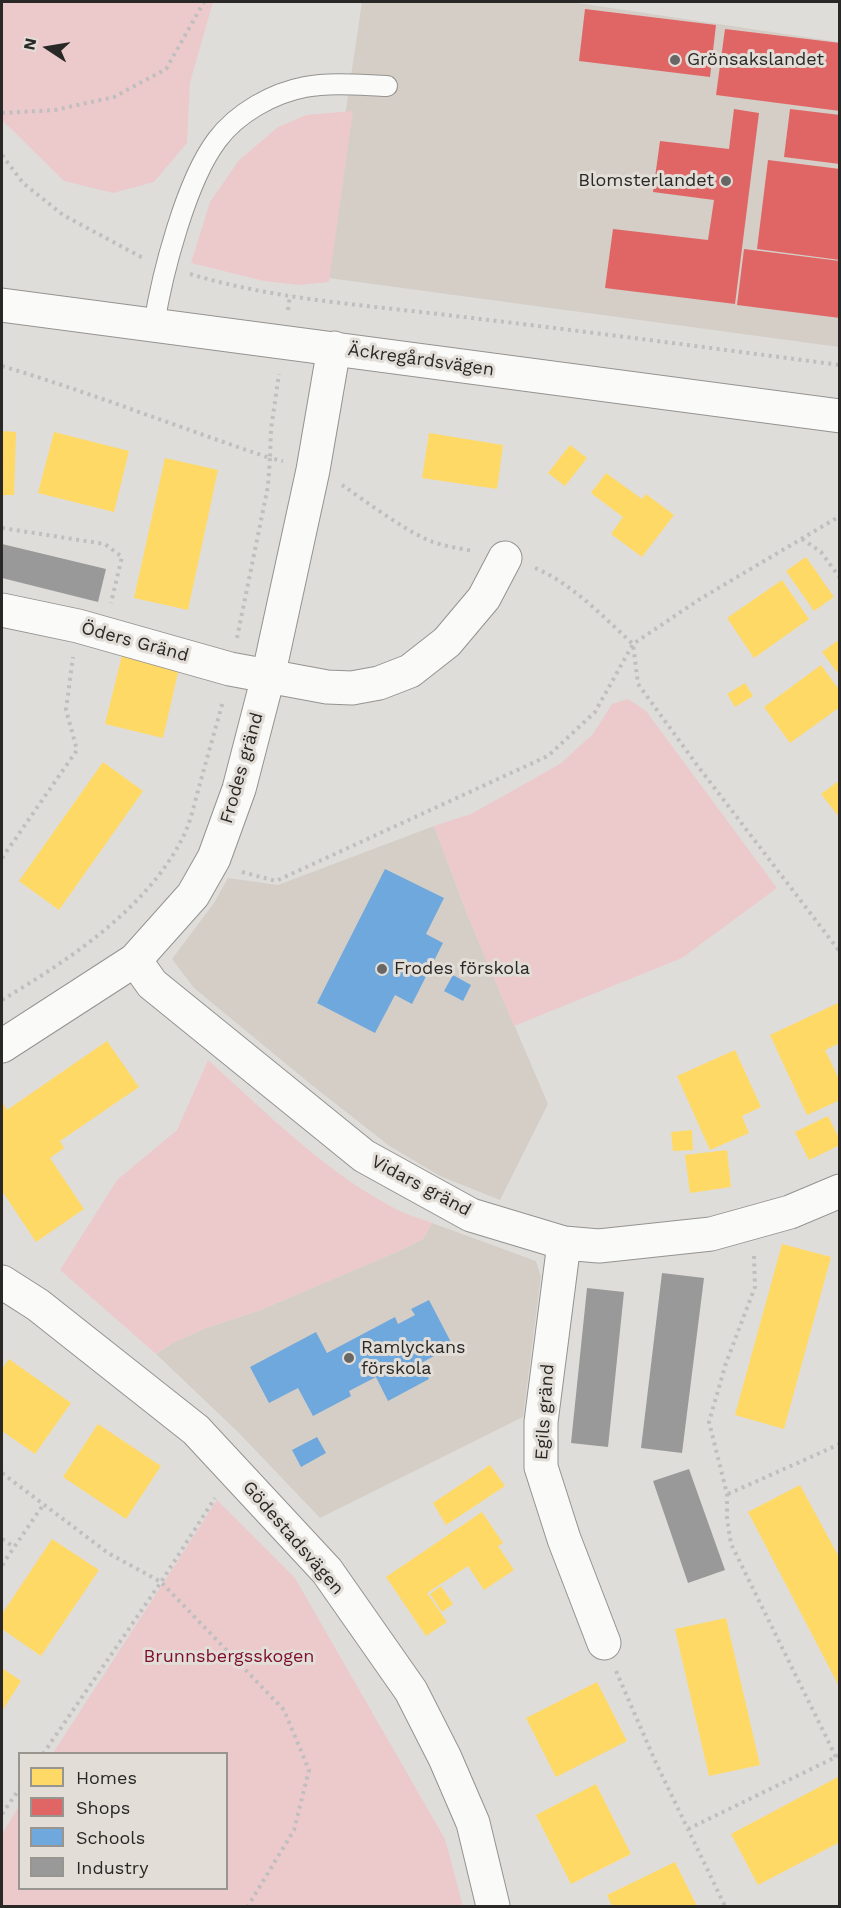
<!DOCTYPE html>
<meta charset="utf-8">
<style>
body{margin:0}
#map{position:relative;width:841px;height:1908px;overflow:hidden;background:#dfddda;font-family:"Work Sans",sans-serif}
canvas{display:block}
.frame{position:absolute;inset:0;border:3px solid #2a2826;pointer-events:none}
.legend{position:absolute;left:18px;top:1752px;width:210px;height:138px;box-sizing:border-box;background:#e2ddd7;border:2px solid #989590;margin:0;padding:8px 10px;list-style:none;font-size:18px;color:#2a2826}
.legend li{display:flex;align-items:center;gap:12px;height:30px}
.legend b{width:30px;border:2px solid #989590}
.north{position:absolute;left:18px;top:18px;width:60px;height:60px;-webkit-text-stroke:4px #e2ddd7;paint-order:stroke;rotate:282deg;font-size:16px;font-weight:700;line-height:24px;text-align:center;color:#2a2826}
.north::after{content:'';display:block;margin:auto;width:21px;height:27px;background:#2a2826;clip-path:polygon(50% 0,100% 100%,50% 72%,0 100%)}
</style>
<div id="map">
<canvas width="841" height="1908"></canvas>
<div class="frame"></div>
<ul class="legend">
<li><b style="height:16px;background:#ffd966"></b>Homes</li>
<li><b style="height:16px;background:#e06666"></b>Shops</li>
<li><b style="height:16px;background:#6fa8dc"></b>Schools</li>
<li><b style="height:16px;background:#999"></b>Industry</li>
</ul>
<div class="north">N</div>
</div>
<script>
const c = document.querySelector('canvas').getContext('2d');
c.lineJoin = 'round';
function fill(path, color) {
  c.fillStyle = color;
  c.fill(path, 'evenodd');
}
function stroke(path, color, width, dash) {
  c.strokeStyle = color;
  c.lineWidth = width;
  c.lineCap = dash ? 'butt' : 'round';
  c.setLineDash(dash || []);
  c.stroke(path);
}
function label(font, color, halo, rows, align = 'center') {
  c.font = font + ' "Work Sans",sans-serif';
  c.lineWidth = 6;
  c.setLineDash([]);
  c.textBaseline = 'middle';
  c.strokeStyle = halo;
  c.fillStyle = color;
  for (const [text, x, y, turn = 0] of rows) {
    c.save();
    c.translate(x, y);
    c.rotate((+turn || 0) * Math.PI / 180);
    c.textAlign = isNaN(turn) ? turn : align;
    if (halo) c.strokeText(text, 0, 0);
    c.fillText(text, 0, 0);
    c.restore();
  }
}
const built = new Path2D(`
 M362,2H571L839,42V347L321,277Z
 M434,826L469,919L548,1104L500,1200L440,1176L388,1145L308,1082L194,988L172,959L214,903L228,878L278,885Z
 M432,1223L536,1261L541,1276L523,1417L320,1518L239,1433L156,1354L173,1343L206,1328L258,1311L399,1251L423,1239Z`);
const green = new Path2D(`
 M2,2H213L190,83L187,143L154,182L113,193L64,181L2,120Z
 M353,111L329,282L299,285L264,281L191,263L210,202L239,160L278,127L306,115Z
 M628,699L646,711L777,888L682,958L514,1026L469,919L434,826L471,814L560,764L593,734L612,704Z
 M208,1060C267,1113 330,1177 402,1212C411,1216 422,1219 432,1223L423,1239L399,1251L258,1311L206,1328L173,1343L156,1354L60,1270L117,1180L177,1130Z
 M217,1500L295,1578L445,1839L463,1906H2V1834L19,1806L20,1888H226V1754L53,1753Z`);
const homes = new Path2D(`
 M2,431L16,432L14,495H2Z
 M54,432L129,451L114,512L38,493Z
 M429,433L503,445L497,489L422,478Z
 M570,445L587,458L565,486L548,473Z
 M165,458L218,470L188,610L134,598Z
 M606,473L642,499L646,494L674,515L642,557L611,534L623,517L591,493Z
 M806,557L834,597L814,611L786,571Z
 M782,580L809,619L754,658L727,618Z
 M840,639V676L822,652Z
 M123,651L180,664L163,738L105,724Z
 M821,665L840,691V707L790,743L764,707Z
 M745,683L753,696L735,707L727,694Z
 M103,762L143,791L59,910L19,881Z
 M840,780V818L821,794Z
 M838,1003L840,1043L825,1050L840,1081V1100L807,1115L770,1035Z
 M107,1041L139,1087L60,1141L64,1148L50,1158L84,1209L36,1242L2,1191V1102L7,1110Z
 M735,1050L761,1107L742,1116L749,1133L710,1150L677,1076Z
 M828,1116L840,1140V1145L809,1160L795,1132Z
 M692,1130L693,1150L673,1151L671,1132Z
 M727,1150L731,1187L690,1193L685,1155Z
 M782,1244L831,1257L784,1429L735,1415Z
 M9,1359L71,1403L35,1454L2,1431V1369Z
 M98,1424L161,1466L126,1519L63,1477Z
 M490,1465L505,1486L446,1525L433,1503Z
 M800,1485L840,1559V1688L748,1512Z
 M482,1512L503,1543L498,1546L514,1570L484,1590L468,1566L427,1593L447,1622L426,1636L386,1577Z
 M52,1539L99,1570L41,1656L2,1629V1614Z
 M441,1586L453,1604L442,1612L430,1594Z
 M726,1618L760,1765L709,1776L675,1629Z
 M2,1668L21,1681L2,1711Z
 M597,1682L627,1741L556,1777L526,1718Z
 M840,1776V1842L758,1885L731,1834Z
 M596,1784L631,1854L571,1884L536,1815Z
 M675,1862L697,1906H612L607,1895Z`);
const shops = new Path2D(`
 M585,9L716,25L710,77L579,61Z
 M725,29L840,43V111L716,95Z
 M734,109L759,113L735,304L605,288L613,229L708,240L714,200L653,192L660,141L729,149Z
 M790,109L840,115V164L784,157Z
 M768,160L840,169V260L757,249Z
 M744,249L840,261V318L737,305Z`);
const schools = new Path2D(`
 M385,869L444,898L426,934L443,943L412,1004L395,995L375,1033L317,1003Z
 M453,975L471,985L463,1001L444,991Z
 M429,1300L453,1346L421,1363L429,1379L388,1401L376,1377L349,1391L351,1396L313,1416L298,1388L269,1403L250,1367L316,1332L327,1353L395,1317L398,1324L415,1315L411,1309Z
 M317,1437L326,1453L301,1467L292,1450Z`);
const industry = new Path2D(`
 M2,544L106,569L98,602L2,578Z
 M662,1273L704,1278L682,1453L641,1448Z
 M587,1288L624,1292L608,1447L571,1443Z
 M689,1469L725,1570L688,1583L653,1481Z`);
const path = new Path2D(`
 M2,113L55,110L114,97L166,69L204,2
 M2,155L23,183L63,215L143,258
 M190,274C276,300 367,305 455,316C583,331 711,348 840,365
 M288,310L290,295
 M2,366C92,393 180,428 270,458L271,429L279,374
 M342,485C367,502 401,528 428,540C442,546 458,548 473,551
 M2,528L105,544L122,557L111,603
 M802,539L821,552L840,578
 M535,568C573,584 603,617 633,644L638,684L697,765L840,952
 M237,638L268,486L270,458L283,461
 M2,858L77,750L66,710L73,657
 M242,872L276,881L548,756L595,712L633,644L700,599L840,516
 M2,1000C67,961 144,911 181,841C191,823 195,800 201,780C208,754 216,727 223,701
 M754,1256L755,1287L726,1363L709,1422L727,1494V1519L731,1544L836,1757
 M2,1473L108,1553L161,1582L284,1710L309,1770L294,1830L248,1906
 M728,1494L840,1444
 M2,1539L14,1547
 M2,1565L43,1505
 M616,1671L656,1763L725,1906
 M43,1754L161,1582L215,1498
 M2,1814L20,1788
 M688,1829L840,1755`);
const service = new Path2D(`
 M154,325C162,274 186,181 217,140C237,113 273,93 305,87C332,82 360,85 387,86`);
const minor = new Path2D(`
 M2,610L78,626L230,669L327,687L352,688L379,683L410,671L447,642L484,598L505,558
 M135,960L152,984L364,1156L471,1215L564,1243L599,1246L711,1234L790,1212L840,1191
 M2,1046L135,960L193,895L214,858L239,789L268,677L313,470L334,348
 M564,1243L541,1422V1467L564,1539L604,1643
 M2,1282L38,1305L196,1430L327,1571L411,1691L445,1758L473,1823L493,1906`);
const tertiary = new Path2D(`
 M2,305L840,416`);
const markers = [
 [675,60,6,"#696765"],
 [726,181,6,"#696765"],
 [382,969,6,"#696765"],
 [349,1358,6,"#696765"]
];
const poiNames = [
 ["Grönsakslandet",687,60],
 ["Blomsterlandet",714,181,"right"],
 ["Frodes förskola",394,969],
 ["Ramlyckans",361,1348],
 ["förskola",361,1369]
];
const streetNames = [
 ["Äckregårdsvägen",421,360,8],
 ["Öders Gränd",135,642,15],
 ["Frodes gränd",242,768,-74],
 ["Vidars gränd",421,1186,28],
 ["Egils gränd",545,1412,-86],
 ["Gödestadsvägen",293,1538,49]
];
const parkNames = [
 ["Brunnsbergsskogen",229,1657]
];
fill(built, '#d4cec7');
fill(green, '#eccacc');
fill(homes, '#ffd966');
fill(shops, '#e06666');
fill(schools, '#6fa8dc');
fill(industry, '#999');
stroke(service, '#949390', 22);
stroke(minor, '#949390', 35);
stroke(tertiary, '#949390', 35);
stroke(path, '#c0bebe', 4, [3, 4.5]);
stroke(service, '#fafaf9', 20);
stroke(minor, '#fafaf9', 33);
stroke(tertiary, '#fafaf9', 33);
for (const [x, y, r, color] of markers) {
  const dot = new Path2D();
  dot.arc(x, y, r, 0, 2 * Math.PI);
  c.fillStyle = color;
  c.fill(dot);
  stroke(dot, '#e2ddd7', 2);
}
label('18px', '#2a2826', '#e2ddd7', poiNames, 'left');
label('18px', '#2a2826', '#e2ddd7', streetNames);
label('18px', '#7d0c2d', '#e2ddd7', parkNames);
</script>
